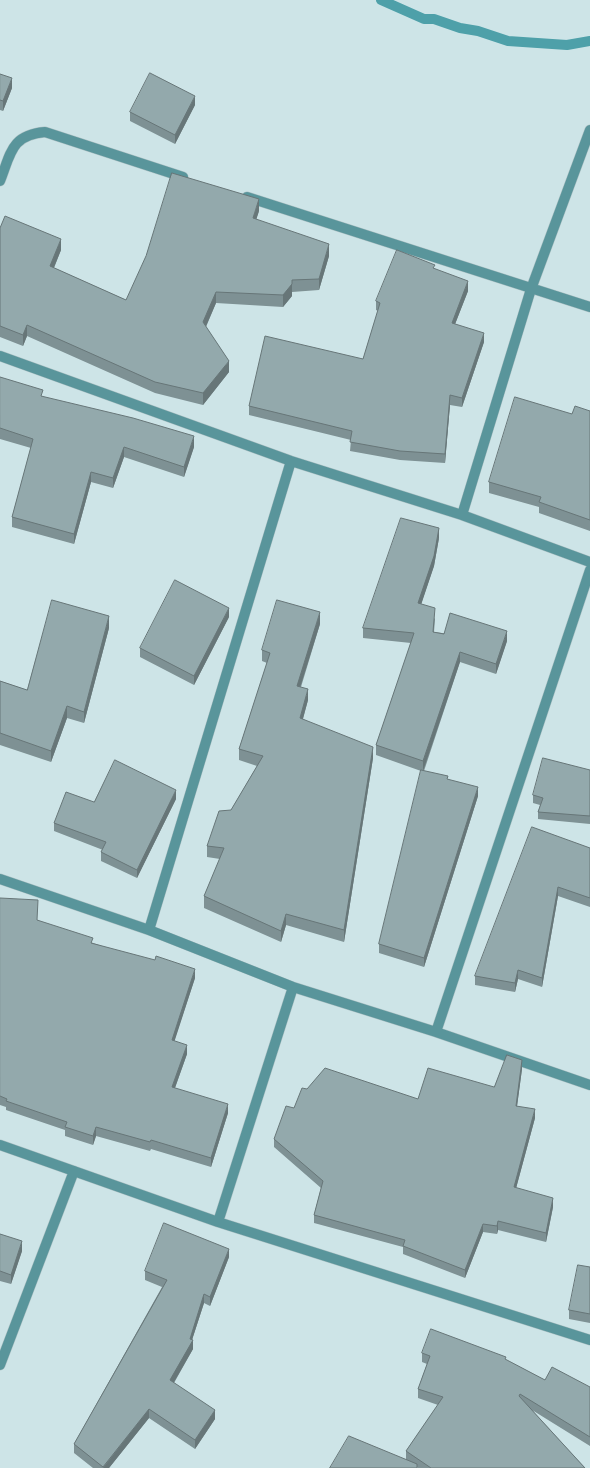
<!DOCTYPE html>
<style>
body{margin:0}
canvas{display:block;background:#cde4e7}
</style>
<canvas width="590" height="1468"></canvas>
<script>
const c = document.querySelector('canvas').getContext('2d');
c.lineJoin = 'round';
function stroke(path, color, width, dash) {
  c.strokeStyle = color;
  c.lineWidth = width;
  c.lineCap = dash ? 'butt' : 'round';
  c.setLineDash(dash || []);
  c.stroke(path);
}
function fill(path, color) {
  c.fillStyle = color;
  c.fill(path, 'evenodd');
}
const stream = new Path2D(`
 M381,0L424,19H434L460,28L478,31L508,41L567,45L590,41`);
const minor = new Path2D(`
 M0,181C11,153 11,135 45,132L183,177
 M247,197L590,307
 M0,356L291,461L462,515L590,562
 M462,515L531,289L590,130
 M0,879L149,930L293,987L436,1032L590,1085
 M149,930L291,461
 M436,1032L590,570
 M0,1145L218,1222L590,1340
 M218,1222L293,987
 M0,1365L74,1171`);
const wall = new Path2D(`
 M0,74L12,88L3,111L0,110Z
 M195,105L175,144L130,121V112Z
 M259,211L256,219L329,256L319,290L292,292V296L283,307L216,303L206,327L229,372L203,405L155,393L27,336L23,346L0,337V228L61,250L54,268L126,300Z
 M435,269L468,291L455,324L484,342L462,407L450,405L445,463L400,460L350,451L351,440L249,415V406L363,359L378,311L376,310V301Z
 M0,377L43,397L194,447L184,477L124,457L113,488L91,482L74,544L12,527V517L31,448L0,439Z
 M590,411V531L539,513V507L489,493V482L572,414Z
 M439,538L434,566L421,604L435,619L434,632L507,641L496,674L460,662L424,771L448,780L478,796L424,967L379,953V944L421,771L376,755V745L411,643L363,638V628Z
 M229,617L194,685L140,657V648Z
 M320,624L301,687L308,700L303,719L373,758L344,942L286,925L281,942L204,908V896L220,859L207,857V846L231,810L257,766L239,760V749L267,663L262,661V650Z
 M109,628L84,723L67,718L51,762L0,745V681L27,690Z
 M590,770V824L538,819V812L540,805L533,803V795Z
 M176,799L137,878L101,861V852L103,850L54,831V823L94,802Z
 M590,848V907L558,896L542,987L518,979L515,992L475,985V976Z
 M0,898L37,920L93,943L195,978L174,1041L187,1054L175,1088L228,1113L211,1167L151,1149L150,1151L96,1136L93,1145L65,1136V1130L6,1110V1107L0,1105Z
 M522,1069L517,1106L535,1118L516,1188L553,1207L546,1242L498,1230L497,1234L483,1232L465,1278L403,1254V1247L314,1223V1215L321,1188L274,1147V1139L307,1089L418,1099L494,1087Z
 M0,1234L22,1251L11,1284L0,1281Z
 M229,1257L210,1306L204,1303L192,1340L193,1349L174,1383L215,1419L195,1449L149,1418L109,1468H93L74,1453V1444L162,1287L145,1280V1271Z
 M590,1267V1323L569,1319V1310Z
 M422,1353L506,1360L545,1380L590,1387V1446L532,1410L585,1468H418L406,1460V1451L438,1405L418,1398V1389L427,1364L422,1362Z`);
const shadedWall = new Path2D(`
 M12,78V88L3,111V101Z
 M195,96V105L175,144V135Z
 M259,199V211L253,230V218Z
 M61,239V250L50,277V266Z
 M329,244V256L319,290V279Z
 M292,280V296L283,307V295Z
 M468,281V291L452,332V323Z
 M216,292V303L203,333V322Z
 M27,325V336L23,346V335Z
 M484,333V342L462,407V398Z
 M229,361V372L203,405V393Z
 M450,395V405L445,463V454Z
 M194,436V447L184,477V467Z
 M124,447V457L113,488V478Z
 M91,472V482L74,544V534Z
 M439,528V538L434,566L418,614V603Z
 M229,608V617L194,685V676Z
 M320,612V624L297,697V686Z
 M109,616V628L84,723V712Z
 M507,631V641L496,674V664Z
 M460,652V662L423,771V761Z
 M308,689V700L300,729V718Z
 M67,706V718L51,762V751Z
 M373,747V758L344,942V930Z
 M478,787V796L424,967V958Z
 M176,790V799L137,878V870Z
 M558,887V896L542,987V978Z
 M286,914V925L281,942V931Z
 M195,969V978L172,1049V1040Z
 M518,970V979L515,992V983Z
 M187,1045V1054L172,1096V1087Z
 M522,1060V1069L516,1114V1106Z
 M228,1104V1113L211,1167V1158Z
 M535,1109V1118L514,1196V1187Z
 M96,1127V1136L93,1145V1136Z
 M553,1198V1207L546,1242V1233Z
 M498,1221V1230L497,1234V1226Z
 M483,1224V1232L465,1278V1270Z
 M22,1241V1251L11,1284V1275Z
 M229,1249V1257L210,1306V1297Z
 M204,1294V1303L191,1343L193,1340V1349L170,1389V1380L190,1339Z
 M149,1409V1418L109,1468H103Z
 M215,1410V1419L195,1449V1440Z`);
const building = new Path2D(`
 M150,73L195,96L175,135L130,112Z
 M0,74L12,78L3,101L0,100Z
 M172,173L259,199L253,218L329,244L319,279L292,280V284L283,295L216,292L203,322L229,361L203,393L155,382L27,325L23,335L0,326V228L5,216L61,239L50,266L126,300L146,256Z
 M397,250L435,265L433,268L468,281L452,323L484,333L462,398L450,395L445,454L400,451L350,442L352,431L249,406L265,336L363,359L380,303L376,301Z
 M0,377L43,390L41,396L133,418L194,436L184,467L124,447L113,478L91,472L74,534L12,517L33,439L0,428Z
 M515,397L572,414L575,406L590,411V520L539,502L541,497L489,482Z
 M401,518L439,528L434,556L418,603L435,608L433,632L444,634L450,613L507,631L496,664L460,652L423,761L376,745L414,633L363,628Z
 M175,580L229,608L194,676L140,648Z
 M52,600L109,616L84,712L67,706L51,751L0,733V681L27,690Z
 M277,600L320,612L297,686L308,689L300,718L373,747L344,930L286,914L281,931L204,896L224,848L207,846L219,811L231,810L263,756L239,749L270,653L262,650Z
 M543,758L590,770V816L538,812L543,798L533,795Z
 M115,760L176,790L137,870L101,852L106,842L54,823L66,792L94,802Z
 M421,770L448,776L447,779L478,787L424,958L379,944Z
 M532,827L590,848V898L558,887L542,978L518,970L515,983L475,976Z
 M0,898L38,900L37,920L93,938L91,943L155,960L156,956L195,969L172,1040L187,1045L172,1087L228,1104L211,1158L151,1140L150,1142L96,1127L93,1136L65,1127L67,1122L6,1101L7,1099L0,1096Z
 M507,1055L522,1060L516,1106L535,1109L514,1187L553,1198L546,1233L498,1221L497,1226L483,1224L465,1270L403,1246L405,1240L314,1215L323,1181L274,1139L286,1106L294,1108L302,1088L307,1089L325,1068L418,1099L428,1068L494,1087Z
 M164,1223L229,1249L210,1297L204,1294L190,1339L193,1340L170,1380L215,1410L195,1440L149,1409L103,1467L74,1444L167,1280L145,1271Z
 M0,1234L22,1241L11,1275L0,1271Z
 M578,1265L590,1267V1314L569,1310Z
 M431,1329L506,1357L505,1359L545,1380L552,1367L590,1387V1437L520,1394L519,1396L585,1468H431L406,1451L443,1397L418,1389L430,1356L422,1353Z
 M349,1436L417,1464V1468H330Z`);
stroke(stream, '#4ea0a9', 10);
stroke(minor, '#aec2c5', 11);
stroke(minor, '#59959b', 10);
fill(wall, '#7e9194');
fill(shadedWall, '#677678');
fill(building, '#93a9ac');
stroke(building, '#677678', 1);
</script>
